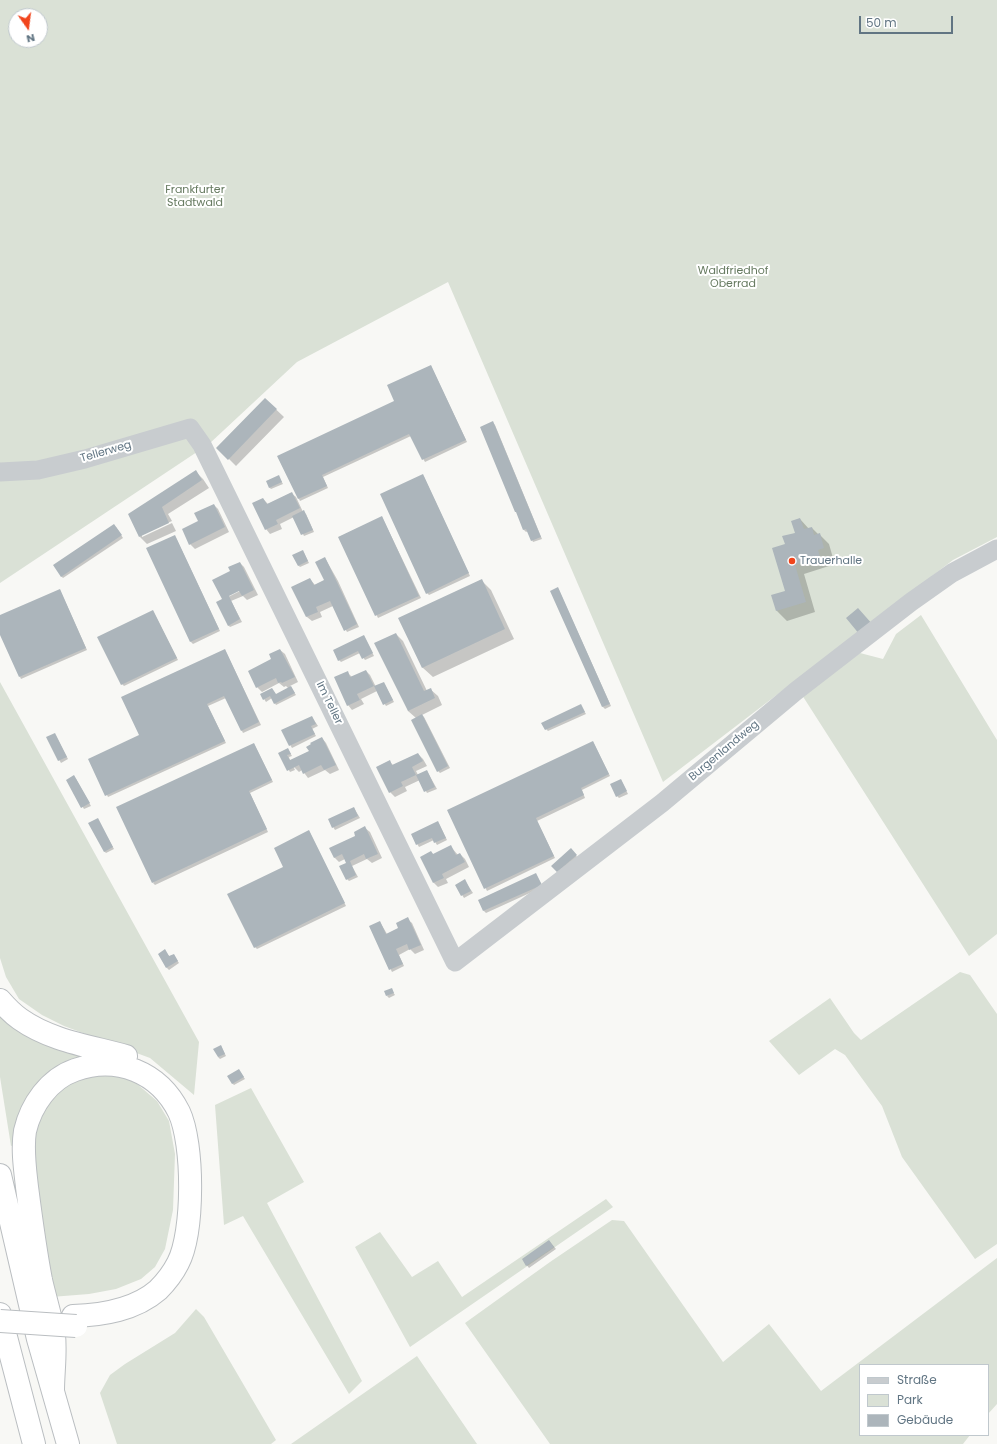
<!DOCTYPE html>
<meta charset="utf-8">
<style>
body{margin:0}
#map{position:relative;width:997px;height:1444px;overflow:hidden;background:#f8f8f5;font-family:Poppins,sans-serif}
canvas{display:block}
.legend{position:absolute;left:859px;top:1364px;width:130px;height:72px;box-sizing:border-box;background:#fff;border:1px solid #c0c8cd;margin:0;padding:5px 7px;list-style:none;font-size:12px;color:#617583}
.legend li{display:flex;align-items:center;gap:8px;height:20px}
.legend b{width:20px;border:1px solid #c0c8cd}
.north{position:absolute;left:8px;top:8px;width:40px;height:40px;box-sizing:border-box;background:#fff;border:1px solid #c0c8cd;border-radius:50%;rotate:166deg;font-size:11px;font-weight:700;line-height:16px;text-align:center;color:#617583}
.north::after{content:'';display:block;margin:auto;width:14px;height:18px;background:#f1451c;clip-path:polygon(50% 0,100% 100%,50% 72%,0 100%)}
.scale{position:absolute;left:859px;top:16px;width:94px;height:18px;box-sizing:border-box;border:2px solid #617583;border-top:0;padding-left:5px;font-size:12px;line-height:14px;white-space:nowrap;color:#617583;-webkit-text-stroke:3px #fff;paint-order:stroke}
</style>
<div id="map">
<canvas width="997" height="1444"></canvas>
<ul class="legend">
<li><b style="height:5px;background:#c8cccf"></b>Straße</li>
<li><b style="height:11px;background:#dae1d6"></b>Park</li>
<li><b style="height:11px;background:#acb5bb"></b>Gebäude</li>
</ul>
<div class="north">N</div>
<div class="scale">50 m</div>
</div>
<script>
const c = document.querySelector('canvas').getContext('2d');
c.lineJoin = 'round';
function fill(path, color) {
  c.fillStyle = color;
  c.fill(path, 'evenodd');
}
function stroke(path, color, width, dash) {
  c.strokeStyle = color;
  c.lineWidth = width;
  c.lineCap = dash ? 'butt' : 'round';
  c.setLineDash(dash || []);
  c.stroke(path);
}
function label(font, color, halo, rows, align = 'center') {
  c.font = font + ' Poppins,sans-serif';
  c.lineWidth = 4;
  c.setLineDash([]);
  c.textBaseline = 'middle';
  c.strokeStyle = halo;
  c.fillStyle = color;
  for (const [text, x, y, turn = 0] of rows) {
    c.save();
    c.translate(x, y);
    c.rotate((+turn || 0) * Math.PI / 180);
    c.textAlign = isNaN(turn) ? turn : align;
    if (halo) c.strokeText(text, 0, 0);
    c.fillText(text, 0, 0);
    c.restore();
  }
}
const green = new Path2D(`
 M0,0H997V537L953,560L663,782L448,282L297,362L209,444L0,583ZM16,16H40V40H16Z
 M921,615L997,740V934L969,956L802,695L860,653L883,659L896,634Z
 M0,682L199,1042L194,1095L150,1058L64,1026L42,1015L19,999L6,977L0,958Z
 M960,972L970,975L997,1014V1244L975,1259L902,1157L882,1106L845,1055L835,1049L799,1075L769,1041L830,998L854,1033L861,1040Z
 M0,1008L88,1055L69,1060L57,1067L14,1145L11,1146L0,1077Z
 M94,1072L121,1075L136,1083L157,1101L169,1121L175,1154L173,1210L165,1249L155,1267L141,1279L116,1289L89,1294L51,1297L29,1149L40,1107L53,1091Z
 M251,1088L304,1182L267,1203L362,1381L349,1394L243,1216L224,1225L215,1105Z
 M606,1199L613,1207L410,1347L355,1247L380,1232L412,1277L438,1261L462,1297Z
 M612,1220L624,1221L723,1362L769,1324L821,1391L997,1258V1404L988,1414V1365H860V1435H970L963,1444H550L465,1323L550,1262Z
 M196,1309L204,1317L276,1440L271,1444H117L100,1393L110,1375L125,1364L175,1333Z
 M417,1356L477,1444H291Z`);
const shadow = new Path2D(`
 M431,366L467,442L425,462L411,436L323,477L328,488L300,501L278,457L396,402Z
 M265,399L284,417L236,466L218,448Z
 M493,423L495,425L542,539L533,542L528,531L526,532L524,530Z
 M196,472L203,479L209,488L168,514L172,521L142,535V537L172,523L176,531L147,544L140,537L130,514Z
 M279,477L283,484L271,489L269,487Z
 M424,477L470,576L429,595L427,593Z
 M291,493L296,497L303,512L306,514L314,532L304,536L294,517L280,524L282,529L270,534L266,529L263,499L268,504Z
 M214,505L218,509L229,532L195,549L190,544Z
 M382,517L421,598L378,618L339,537Z
 M800,519L809,529L812,528L818,534H819L829,544L833,558L827,560L829,566L804,574L815,612L787,621L777,611L773,596L786,592V545L796,533Z
 M116,527L123,538L63,578L61,576Z
 M176,538L220,631L193,644L191,642Z
 M304,553L309,563L300,567L298,565Z
 M325,558L338,581L359,627L347,632L333,606L320,612L322,617L312,621L307,617L293,587L310,579L315,585L326,580Z
 M240,563L244,567L258,595L247,600L243,596L231,601L242,622L230,627L228,625L223,600L231,572ZM243,588L244,589L228,597L227,596Z
 M481,580L491,590L514,639L433,677L423,668L400,619Z
 M558,588L611,706L605,709L603,707Z
 M60,590L87,650L21,679L0,632V616Z
 M153,611L178,660L124,686L122,684Z
 M396,634L403,641L427,691L430,689L438,696L442,705L422,715L424,717L450,768L440,773L438,771L416,718L408,711Z
 M364,636L374,656L365,660L360,653L341,662L339,660Z
 M225,650L261,725L243,733L226,698L208,706L226,743L108,797L89,759L141,736Z
 M280,650L285,654L298,682L290,686L296,695L276,705L272,698L266,702L261,694L272,689L276,695L288,688L286,686L284,687L279,683L262,692L257,687Z
 M366,671L370,675L376,687L383,683L385,685L394,702L386,706L377,691L361,699L364,704L352,710L348,705L347,672L352,677Z
 M581,706L586,714L548,731L546,729Z
 M312,717L318,726L312,729L316,736L292,748L282,731Z
 M56,736L68,759L61,763L47,738Z
 M322,738L326,743L339,770L330,774L325,770L308,778L302,770L299,772L293,766L295,770L290,772L279,753L288,749L292,756L289,757L290,761L310,751Z
 M593,742L610,776L582,790L585,798L537,821L555,858L487,891L448,811Z
 M254,744L273,782L250,793L268,832L155,885L153,883Z
 M418,754L423,759L427,766L416,771L418,775L427,771L437,789L427,793L420,780L405,787L407,791L395,797L390,792L378,767L390,762L394,766Z
 M76,779L91,806L84,809L67,780Z
 M621,780L628,794L619,798L617,796Z
 M354,808L360,818L335,830L329,820Z
 M99,822L114,849L106,853L104,851Z
 M439,824L447,840L437,845L434,840L419,847L412,835Z
 M365,828L370,832L382,858L372,863L367,859L352,866L358,877L349,881L347,879V863L345,859L339,862L334,857Z
 M309,831L346,906L257,949L255,947L284,867Z
 M451,847L458,855L460,854L465,859L469,867L446,879L448,883L438,887L434,883L431,852L434,855Z
 M571,850L578,858L559,874L552,866Z
 M536,875L543,887L486,913L484,911L480,900Z
 M465,881L473,893L464,898L456,885Z
 M407,919L412,923L424,950L415,954L410,949L399,955L404,966L392,972L370,927L380,922L387,934L400,929Z
 M165,951L170,957H175L179,963L169,970L167,968Z
 M391,989L395,995L389,998L387,996Z
 M221,1046L226,1056L220,1059L218,1057Z
 M239,1070L245,1079L234,1085L232,1083Z
 M549,1241L556,1249L529,1268L523,1260Z`);
const building = new Path2D(`
 M431,365L466,440L422,460L409,434L322,475L327,486L298,499L277,456L394,401L387,385Z
 M265,398L277,409L228,460L216,448Z
 M493,421L541,537L531,541L526,529L523,530L516,512H515L480,427Z
 M196,470L202,480L162,507L169,523L139,537L128,514Z
 M423,474L469,573L426,594L380,494Z
 M279,475L282,482L269,488L266,481Z
 M292,492L300,508L276,520L278,524L265,530L252,503L263,498L267,504Z
 M214,504L225,527L189,545L182,529L198,521L194,513Z
 M304,510L313,530L301,535L292,516Z
 M382,516L419,596L375,616L338,537Z
 M800,518L804,529L812,527L814,535L820,533L824,548L818,550L820,557L795,565L806,602L776,611L771,595L785,591L772,548L785,544L782,536L795,533L791,521Z
 M114,524L122,535L61,577L53,565Z
 M175,535L219,629L190,642L146,548Z
 M303,550L308,561L298,566L292,555Z
 M325,557L357,624L344,631L330,601L316,607L318,612L306,617L291,587L310,578L314,585L324,580L315,562Z
 M240,562L254,590L242,596L239,591L229,596L240,619L228,626L216,602L222,599L212,580L230,571L228,567Z
 M482,579L505,629L422,668L398,618Z
 M558,587L610,704L602,707L550,591Z
 M60,589L86,648L19,677L0,635V615Z
 M858,608L873,625L860,635L846,618Z
 M153,610L177,658L121,685L97,637Z
 M396,633L424,691L431,688L435,698L408,711L374,643Z
 M364,635L373,653L362,659L358,651L338,661L333,650Z
 M225,649L259,722L241,731L224,696L207,704L225,741L105,796L88,759L139,735L121,697Z
 M280,649L295,677L282,683L281,682L278,683L276,678L256,688L248,671L271,659L269,654Z
 M366,670L374,686L357,694L360,700L347,706L334,677L348,671L350,677Z
 M384,682L393,700L383,705L374,686Z
 M291,686L295,693L274,704L270,696L263,700L260,694L272,688L276,694Z
 M581,704L585,712L545,730L541,723Z
 M422,714L448,766L437,772L411,720Z
 M312,716L316,724L311,726L315,734L289,746L281,730Z
 M55,733L67,757L58,761L46,737Z
 M322,737L336,765L324,770L321,765L303,774L299,765L287,771L278,753L288,748L291,754L287,755L290,760L309,751L306,747L311,744L310,743Z
 M593,741L609,774L581,788L584,795L536,818L554,856L484,889L447,810Z
 M254,743L272,780L249,791L267,829L152,883L116,807Z
 M418,753L423,761L412,767L416,775L427,770L435,787L424,792L416,775L401,782L403,786L389,793L376,767L390,760L392,765Z
 M74,775L90,803L81,808L66,780Z
 M621,779L627,791L616,797L610,784Z
 M354,807L358,816L332,828L328,819Z
 M98,818L113,847L104,852L88,823Z
 M438,821L446,838L434,843L432,838L416,845L411,834Z
 M365,826L378,854L366,859L364,854L350,861L356,875L346,880L339,866L346,863L342,854L334,858L329,848L355,836L354,832Z
 M309,830L345,903L254,948L227,894L283,867L274,848Z
 M451,845L456,855L460,853L465,862L442,874L444,878L433,883L420,857L431,851L433,854Z
 M571,848L577,855L557,872L551,866Z
 M536,873L542,885L483,911L478,900Z
 M465,879L471,891L461,896L455,885Z
 M408,917L421,945L409,950L407,944L396,949L403,964L389,970L369,926L380,921L386,934L398,928L396,923Z
 M165,949L169,956L174,954L178,961L166,968L158,954Z
 M392,988L394,993L386,996L384,991Z
 M221,1045L225,1054L218,1057L213,1049Z
 M239,1069L244,1077L232,1084L227,1076Z
 M549,1240L554,1247L526,1266L522,1259Z`);
const minor = new Path2D(`
 M0,472L38,470L85,459L190,428L202,445L455,962L662,803L796,691L911,602L952,573L997,549`);
const highway = new Path2D(`
 M0,1000C6,1007 13,1014 20,1019C51,1041 90,1046 126,1056
 M0,1175L38,1339L68,1444
 M0,1314L34,1444
 M53,1391C53,1373 56,1353 54,1335C51,1316 45,1298 41,1280C35,1249 31,1218 27,1187C25,1169 22,1149 25,1131C31,1105 49,1079 75,1070C117,1055 159,1072 179,1112C194,1144 194,1232 178,1263C173,1273 165,1283 158,1290C135,1310 103,1315 73,1316`);
const highwayBridge = new Path2D(`
 M0,1321L76,1326`);
const markers = [
 [792,561,4,"#f1451c"]
];
const parkNames = [
 ["Frankfurter",195,190],
 ["Stadtwald",195,203],
 ["Waldfriedhof",733,271],
 ["Oberrad",733,284]
];
const streetNames = [
 ["Tellerweg",106,452,-16],
 ["Im Teller",329,703,64],
 ["Burgenlandweg",724,751,-40]
];
const poiNames = [
 ["Trauerhalle",800,561]
];
fill(green, '#dae1d6');
fill(shadow, '#0003');
fill(building, '#acb5bb');
stroke(highway, '#babec1', 24);
stroke(minor, '#c8cccf', 19);
stroke(highway, '#fff', 22);
stroke(highwayBridge, '#babec1', 24, []);
stroke(highwayBridge, '#fff', 22);
for (const [x, y, r, color] of markers) {
  const dot = new Path2D();
  dot.arc(x, y, r, 0, 2 * Math.PI);
  c.fillStyle = color;
  c.fill(dot);
  stroke(dot, '#fff', 1.5);
}
label('11px', '#667a60', '#fff', parkNames);
label('11px', '#617583', '#fff', streetNames);
label('11px', '#617583', '#fff', poiNames, 'left');
</script>
